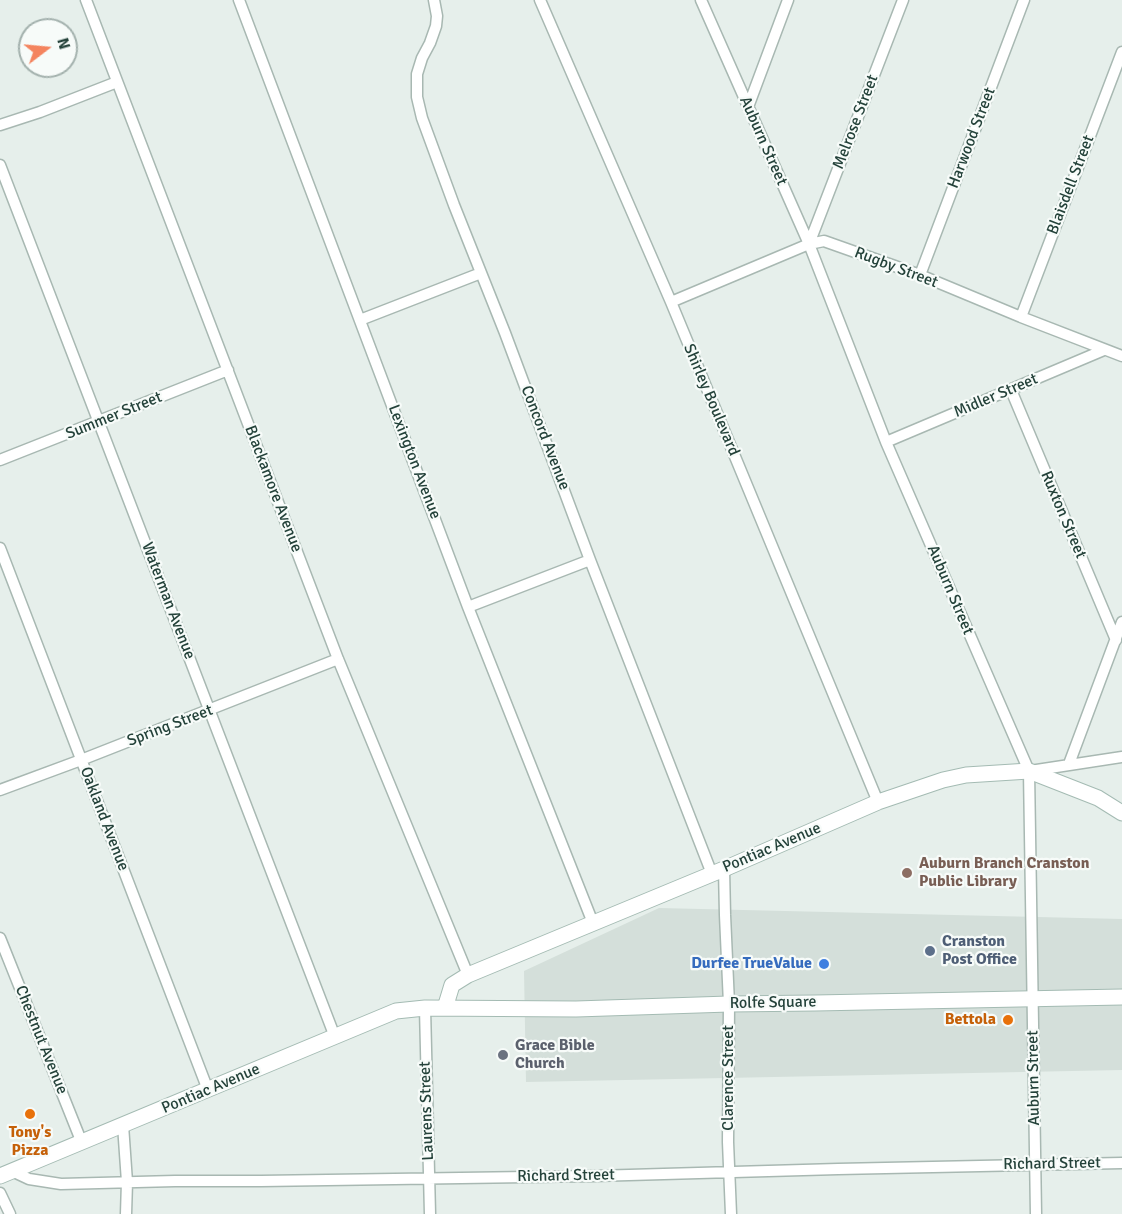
<!DOCTYPE html>
<style>
body{margin:0}
#map{position:relative;width:1122px;height:1214px;overflow:hidden;background:#e6efeb;font-family:Signika,sans-serif}
canvas{display:block}
.north{position:absolute;left:18px;top:18px;width:60px;height:60px;box-sizing:border-box;background:#f7fbf9;border:2px solid #a3b1ad;border-radius:50%;rotate:74deg;font-size:16px;font-weight:700;line-height:24px;text-align:center;color:#24423a}
.north::after{content:'';display:block;margin:auto;width:21px;height:27px;background:#f4845f;clip-path:polygon(50% 0,100% 100%,50% 72%,0 100%)}
</style>
<div id="map">
<canvas width="1122" height="1214"></canvas>
<div class="north">N</div>
</div>
<script>
const c = document.querySelector('canvas').getContext('2d');
c.lineJoin = 'round';
function fill(path, color) {
  c.fillStyle = color;
  c.fill(path, 'evenodd');
}
function stroke(path, color, width, dash) {
  c.strokeStyle = color;
  c.lineWidth = width;
  c.lineCap = dash ? 'butt' : 'round';
  c.setLineDash(dash || []);
  c.stroke(path);
}
function label(font, color, halo, rows, align = 'center') {
  c.font = font + ' Signika,sans-serif';
  c.lineWidth = 4.5;
  c.setLineDash([]);
  c.textBaseline = 'middle';
  c.strokeStyle = halo;
  c.fillStyle = color;
  for (const [text, x, y, turn = 0] of rows) {
    c.save();
    c.translate(x, y);
    c.rotate((+turn || 0) * Math.PI / 180);
    c.textAlign = isNaN(turn) ? turn : align;
    if (halo) c.strokeText(text, 0, 0);
    c.fillText(text, 0, 0);
    c.restore();
  }
}
const built = new Path2D(`
 M659,908L1122,919V1070L526,1082L524,971Z`);
const street = new Path2D(`
 M86,0L338,659L468,975
 M239,0L468,607L593,923
 M434,0L437,16L436,26L430,43L422,58L417,74V97L422,118L454,205L505,333L590,560L712,874
 M540,0L671,302L878,802
 M701,0L809,244L886,442L1029,771L1036,1214
 M748,107L788,0
 M0,125L40,112L117,82
 M0,165L335,1037
 M809,244L903,0
 M920,275L1024,0
 M671,302L809,244L824,241L920,275L1021,317L1122,356
 M1021,317L1122,52
 M360,320L481,273
 M1011,390L1116,640
 M886,442L1104,350
 M0,460L228,370
 M0,548L208,1090
 M468,607L590,560
 M1069,764L1122,622
 M1030,771L1122,757
 M0,790L81,760L338,659
 M724,869L725,915L729,1004L728,1142L731,1214
 M0,938L82,1143
 M425,1008L430,1214
 M123,1125L127,1182L126,1214
 M12,1171L29,1179L61,1184L175,1181H261L594,1176L838,1169L1122,1163
 M0,1193L10,1214`);
const secondary = new Path2D(`
 M445,1008L452,985L468,975L724,869L878,802L943,780L966,775L1029,771L1098,798L1122,813
 M0,1176L396,1011L425,1008L576,1009L729,1004L815,1003L1122,997`);
const markers = [
 [907,873,6,"#8d6e63"],
 [930,951,6,"#5c6f8a"],
 [824,964,6,"#3f7fe0"],
 [1008,1020,6,"#e8710a"],
 [503,1055,6,"#6b7280"],
 [30,1114,6,"#e8710a"]
];
const streetNames = [
 ["Melrose Street",856,122,-69],
 ["Harwood Street",972,138,-69],
 ["Auburn Street",763,141,66],
 ["Blaisdell Street",1071,185,-69],
 ["Rugby Street",896,268,21],
 ["Midler Street",996,396,-23],
 ["Shirley Boulevard",711,400,67],
 ["Summer Street",114,416,-22],
 ["Concord Avenue",545,438,69],
 ["Lexington Avenue",414,462,69],
 ["Blackamore Avenue",273,489,69],
 ["Ruxton Street",1063,515,67],
 ["Auburn Street",950,590,67],
 ["Waterman Avenue",168,601,69],
 ["Spring Street",170,726,-21],
 ["Oakland Avenue",104,819,69],
 ["Pontiac Avenue",772,848,-23],
 ["Rolfe Square",773,1003,-1],
 ["Chestnut Avenue",41,1040,68],
 ["Clarence Street",729,1078,-90],
 ["Auburn Street",1034,1078,-91],
 ["Pontiac Avenue",211,1089,-23],
 ["Laurens Street",427,1111,-92],
 ["Richard Street",1052,1164,-1],
 ["Richard Street",566,1176,-1]
];
const educationNames = [
 ["Auburn Branch Cranston",919,864],
 ["Public Library",919,882]
];
const serviceNames = [
 ["Cranston",942,942],
 ["Post Office",942,960]
];
const shopNames = [
 ["Durfee TrueValue",812,964]
];
const foodNames = [
 ["Bettola",996,1020],
 ["Tony's",30,1133,"center"],
 ["Pizza",30,1151,"center"]
];
const worshipNames = [
 ["Grace Bible",515,1046],
 ["Church",515,1064]
];
fill(built, '#d4dfda');
stroke(street, '#a8b8b2', 13);
stroke(secondary, '#a4bbb3', 17);
stroke(street, '#fff', 10);
stroke(secondary, '#fff', 15);
for (const [x, y, r, color] of markers) {
  const dot = new Path2D();
  dot.arc(x, y, r, 0, 2 * Math.PI);
  c.fillStyle = color;
  c.fill(dot);
  stroke(dot, '#f7fbf9', 2);
}
label('16px', '#24423a', '#f7fbf9', streetNames);
label('bold 16px', '#785e54', '#f7fbf9', educationNames, 'left');
label('bold 16px', '#4e5e75', '#f7fbf9', serviceNames, 'left');
label('bold 16px', '#366cbe', '#f7fbf9', shopNames, 'right');
label('bold 16px', '#c56008', '#f7fbf9', foodNames, 'right');
label('bold 16px', '#5b616d', '#f7fbf9', worshipNames, 'left');
</script>
